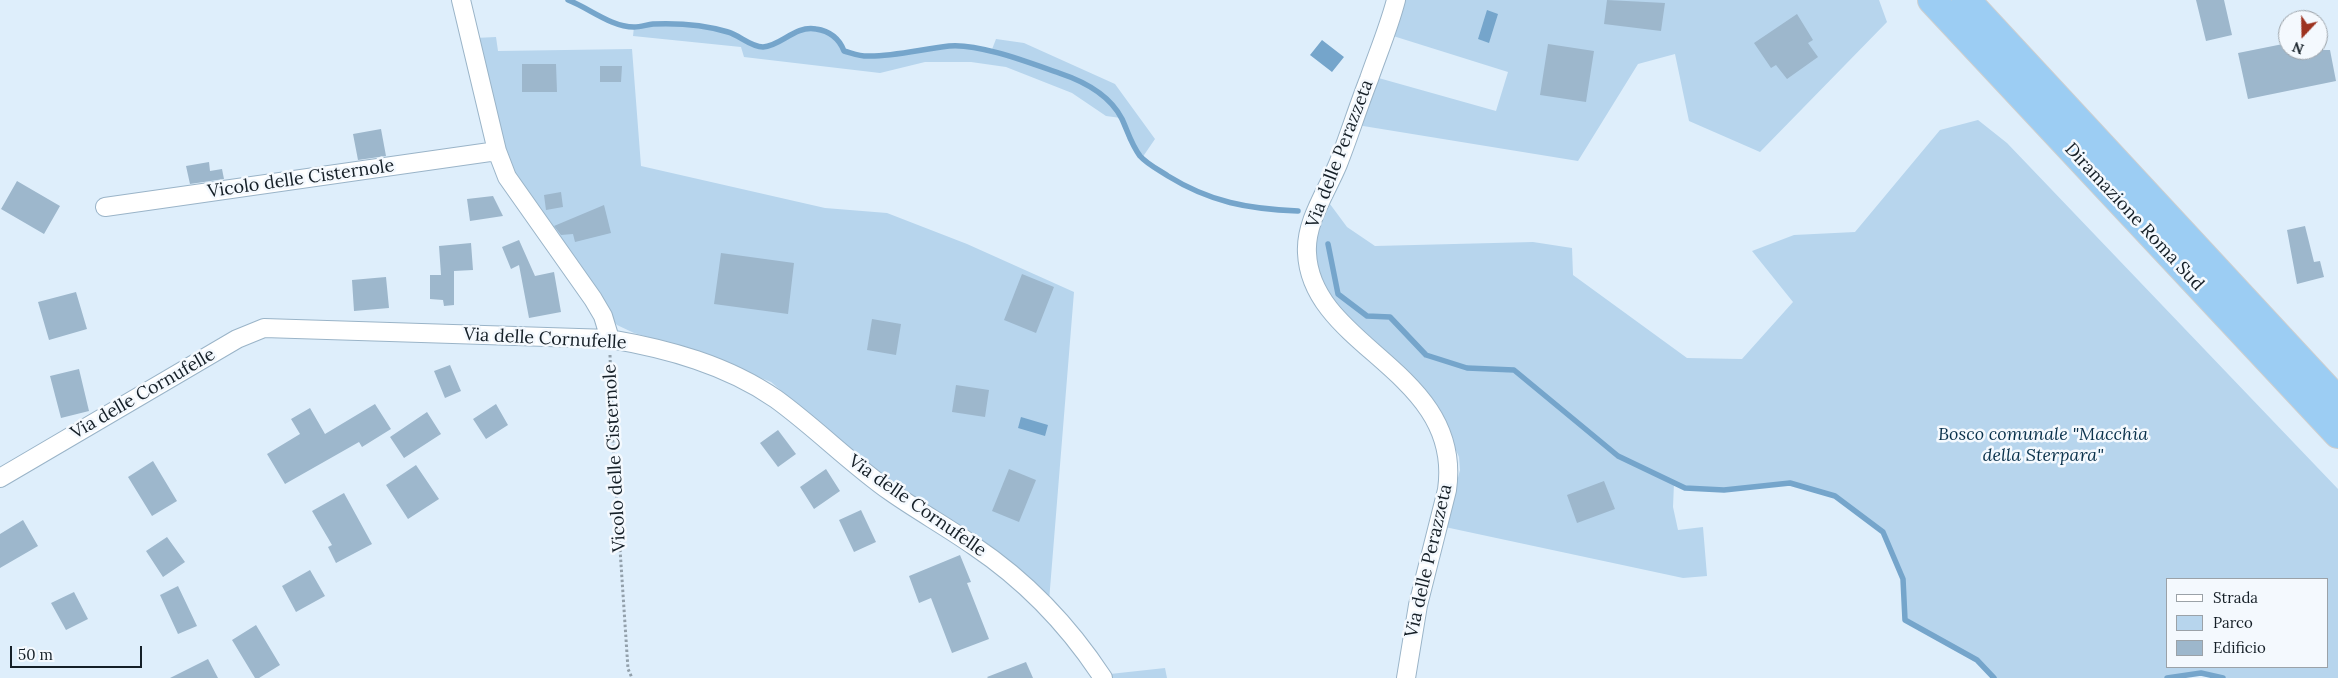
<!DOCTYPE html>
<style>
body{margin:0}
#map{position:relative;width:2338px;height:678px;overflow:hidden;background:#deeefb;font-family:Lora,serif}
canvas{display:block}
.legend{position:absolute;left:2166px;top:578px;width:162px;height:90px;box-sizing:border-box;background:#f4f9fe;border:1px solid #9ba2a8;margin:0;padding:6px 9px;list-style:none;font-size:15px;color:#151f27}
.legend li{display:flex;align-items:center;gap:10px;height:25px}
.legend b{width:25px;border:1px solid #9ba2a8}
.north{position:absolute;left:2278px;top:10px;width:50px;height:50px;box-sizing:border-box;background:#f4f9fe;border:1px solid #9ba2a8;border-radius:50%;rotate:201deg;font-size:14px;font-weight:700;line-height:20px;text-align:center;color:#151f27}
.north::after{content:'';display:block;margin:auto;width:18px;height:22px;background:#9d3320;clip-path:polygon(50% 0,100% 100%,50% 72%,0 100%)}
.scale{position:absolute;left:10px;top:646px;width:132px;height:22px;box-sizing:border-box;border:2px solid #151f27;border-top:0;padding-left:6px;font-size:15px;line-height:18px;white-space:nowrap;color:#151f27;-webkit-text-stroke:4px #f4f9fe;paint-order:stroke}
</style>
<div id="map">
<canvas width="2338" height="678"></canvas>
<ul class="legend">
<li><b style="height:6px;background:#fff"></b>Strada</li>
<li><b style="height:14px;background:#b7d5ed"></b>Parco</li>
<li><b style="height:14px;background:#9db7cc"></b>Edificio</li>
</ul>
<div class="north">N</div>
<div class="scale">50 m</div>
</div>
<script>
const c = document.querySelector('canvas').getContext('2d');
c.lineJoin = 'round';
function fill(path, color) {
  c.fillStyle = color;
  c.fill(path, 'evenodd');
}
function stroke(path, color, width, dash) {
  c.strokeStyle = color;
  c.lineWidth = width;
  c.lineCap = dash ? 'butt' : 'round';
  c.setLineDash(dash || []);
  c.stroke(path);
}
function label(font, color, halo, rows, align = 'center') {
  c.font = font + ' Lora,serif';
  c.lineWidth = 5;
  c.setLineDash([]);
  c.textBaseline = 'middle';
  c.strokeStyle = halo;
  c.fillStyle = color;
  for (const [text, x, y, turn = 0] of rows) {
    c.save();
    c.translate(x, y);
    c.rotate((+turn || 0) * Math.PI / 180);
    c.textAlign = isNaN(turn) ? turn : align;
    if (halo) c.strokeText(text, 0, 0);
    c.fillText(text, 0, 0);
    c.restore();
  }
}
const green = new Path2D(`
 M1402,0H1879L1887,22L1760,152L1689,121L1675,54L1638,64L1578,161L1357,125L1375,77L1496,111L1508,72L1390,35Z
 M652,24C677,25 705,24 729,32C740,36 750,46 761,47C782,48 797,18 826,32C835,36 840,42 844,51L868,57L921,52L950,46L979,48L991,52L996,39L1024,43L1115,84L1155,139L1142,158L1128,140L1121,118L1106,116L1072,93L1006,67L971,62H925L880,73L744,57L741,47L633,36L634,27Z
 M496,37L498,51L632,49L641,166L825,208L887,213L967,244L1074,292L1049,601L1030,578L989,546L933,514L897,490L771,382L683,347L634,333L617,325L597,303L510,178L475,38Z
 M1978,120L2007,143L2338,489V678H2223L2201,673L2167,678H1994L1977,660L1905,620L1903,579L1883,532L1835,496L1790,483L1724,490L1685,488L1674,483L1673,507L1678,530L1703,527L1707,576L1683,578L1445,527L1460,470L1459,457L1446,428L1411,375L1379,349L1327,295L1311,243L1327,200L1347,227L1375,246L1533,242L1572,248L1573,275L1687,358L1742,359L1793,302L1752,251L1794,235L1855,232L1940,130ZM2167,579H2327V667H2167Z
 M1165,668L1167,678H1113L1110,674Z`);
const water = new Path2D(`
 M1487,10L1498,14L1489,43L1478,39Z
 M1322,40L1344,57L1332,72L1310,55Z
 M1021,417L1048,425L1045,436L1018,428Z`);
const stream = new Path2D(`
 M568,0C589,8 611,27 634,27C640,27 646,25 653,24C677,23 705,25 728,32C739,35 751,47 763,47C781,46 795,25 816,29C829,31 839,38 844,51C852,53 861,57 870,56C896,56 922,49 949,46C978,43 1030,63 1059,73C1083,81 1110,95 1122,119C1128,132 1131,144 1140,156C1147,164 1159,170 1168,176C1210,202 1248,209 1298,211
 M1328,244L1338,294L1367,316L1390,317L1426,355L1467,368L1514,370L1618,456L1685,488L1724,490L1790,483L1835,496L1883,532L1903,579L1905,620L1977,660L1994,678
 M2167,678L2201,673L2223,678`);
const building = new Path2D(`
 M1607,0L1665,3L1661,31L1604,24Z
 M2196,0H2224L2232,35L2206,41Z
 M1797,14L1813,40L1808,43L1818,57L1787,79L1776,65L1771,68L1754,43Z
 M2288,43V50H2330L2336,81L2248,99L2238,53Z
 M1548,44L1594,51L1586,102L1540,95Z
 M522,64H556L557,92H522Z
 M600,66H622L621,82H600Z
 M381,129L386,156L358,160L353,134Z
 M209,162L210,171L222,169L224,179L190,184L186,166Z
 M17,181L60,206L44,234L1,209Z
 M561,192L563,207L546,210L544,195Z
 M493,196L503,216L470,221L467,199Z
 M604,205L611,233L575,242L573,234L561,235L554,226Z
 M2305,226L2314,262L2320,261L2324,277L2297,284L2287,230Z
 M519,240L535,276L554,272L561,312L529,318L519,265L511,269L502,247Z
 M471,243L473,270L454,271V305L444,306L443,300L430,299V275H441L439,246Z
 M721,253L794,263L788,314L714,304Z
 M1022,274L1054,287L1036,333L1004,320Z
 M386,277L389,308L354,311L352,280Z
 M76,292L87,329L49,340L38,302Z
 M872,319L901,324L896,355L867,350Z
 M450,365L461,391L445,398L434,371Z
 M79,369L89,411L61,418L50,376Z
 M956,385L989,390L985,417L952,412Z
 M375,404L391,429L362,447L359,442L285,484L267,454L300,434L291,419L310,408L325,434Z
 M496,404L508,425L486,439L473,419Z
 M427,412L441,434L404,458L390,437Z
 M778,430L796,454L778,467L760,443Z
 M153,461L177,501L152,516L128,477Z
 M416,465L439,499L408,519L386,485Z
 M826,469L840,491L814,509L800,487Z
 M1009,469L1036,480L1019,522L992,511Z
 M1604,481L1615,509L1577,523L1567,495Z
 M344,493L372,544L336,563L328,547L332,545L312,511Z
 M861,510L876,542L854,552L839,520Z
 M23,520L38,546L0,568V534Z
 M167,537L185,562L163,577L146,551Z
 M960,555L971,582L967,583L989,639L952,653L931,598L919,603L909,576Z
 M310,570L325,596L296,612L282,586Z
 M178,586L197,626L178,634L160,595Z
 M74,592L88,619L66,630L51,603Z
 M256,625L280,665L259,678H255L232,640Z
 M208,659L218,678H170Z
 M1026,662L1033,678H988L987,677Z`);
const path = new Path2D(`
 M610,355L613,444L628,669L632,678`);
const minor = new Path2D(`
 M461,0L497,151L507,177L593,299L603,316L610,339
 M1396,0C1389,27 1378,53 1369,79C1358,107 1349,136 1338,164C1327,191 1305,222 1307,253C1311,348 1464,371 1447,490L1418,605L1406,678
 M105,207L497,151
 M0,478L237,339L264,328L610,339C668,349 727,365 776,399C816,428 851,464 891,492C918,511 947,527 974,546C1026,581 1069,626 1103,678`);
const motorway = new Path2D(`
 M1932,0L2338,434
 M1966,0L2338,401`);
const streetNames = [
 ["Via delle Perazzeta",1340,154,-69],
 ["Vicolo delle Cisternole",301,179,-8],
 ["Diramazione Roma Sud",2134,217,47],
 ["Via delle Cornufelle",545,339,3],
 ["Via delle Cornufelle",143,394,-30],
 ["Vicolo delle Cisternole",615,458,-93],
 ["Via delle Cornufelle",917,506,35],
 ["Via delle Perazzeta",1429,561,-77]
];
const parkNames = [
 ["Bosco comunale \"Macchia",2043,435],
 ["della Sterpara\"",2043,456]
];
fill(green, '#b7d5ed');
fill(water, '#75a5cb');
stroke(stream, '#75a5cb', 5.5);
fill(building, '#9db7cc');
stroke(minor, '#9ab4c8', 20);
stroke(motorway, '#cccecf', 30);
stroke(path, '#92a0ab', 3, [2.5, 2.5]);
stroke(minor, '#fff', 18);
stroke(motorway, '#9ccdf3', 28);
label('18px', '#151f27', '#f4f9fe', streetNames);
label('italic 18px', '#0a324c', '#f4f9fe', parkNames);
</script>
